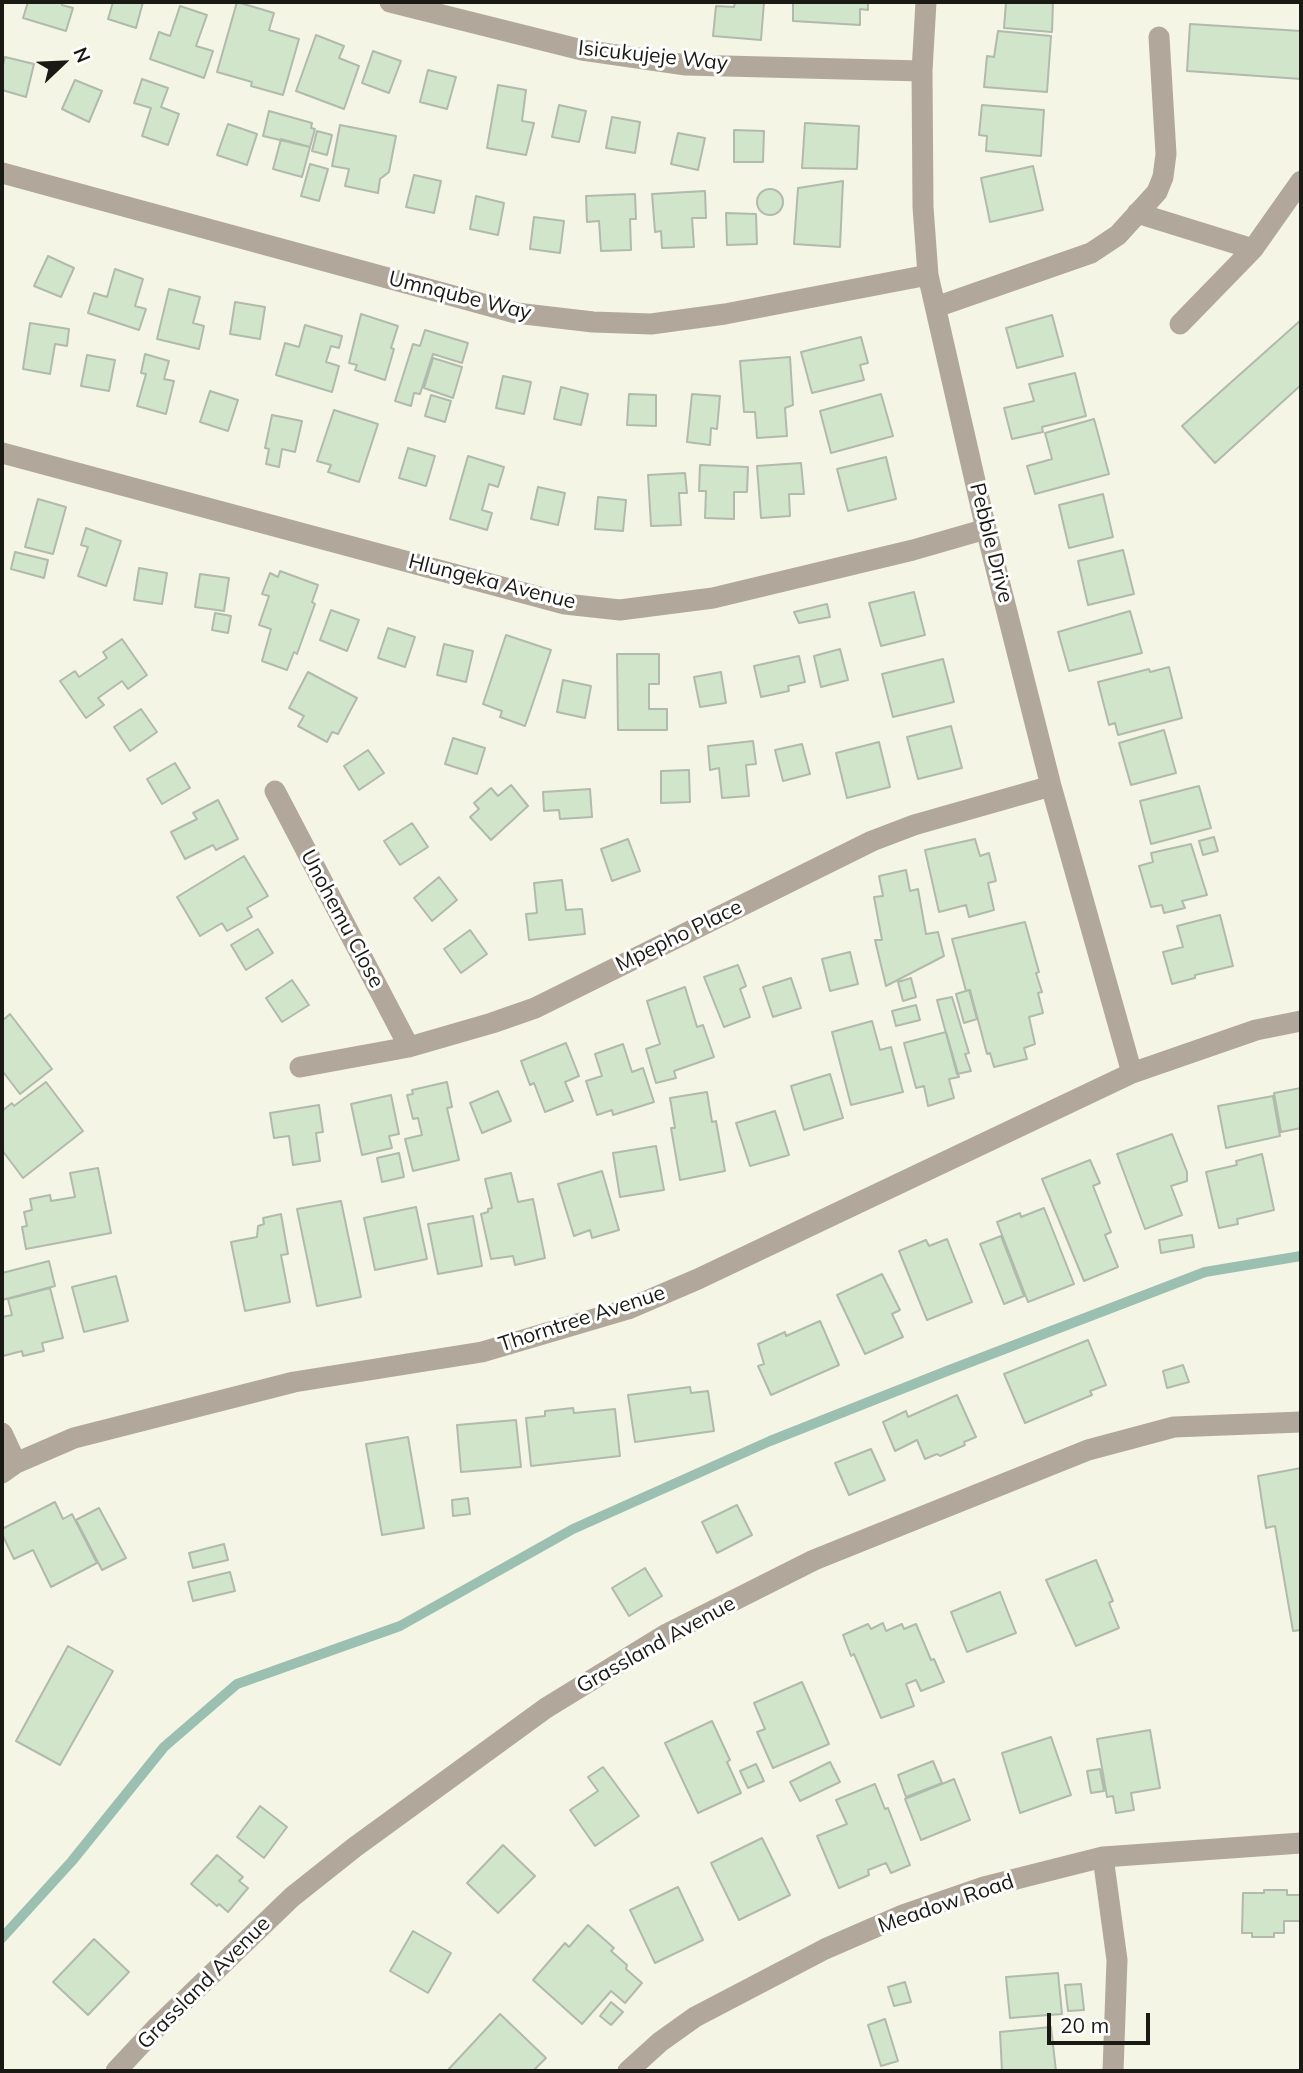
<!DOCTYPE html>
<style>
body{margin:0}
#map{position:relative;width:1303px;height:2073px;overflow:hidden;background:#f5f5e5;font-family:Mulish,sans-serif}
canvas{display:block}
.frame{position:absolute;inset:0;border:4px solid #1a1a15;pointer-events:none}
.north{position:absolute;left:28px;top:28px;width:70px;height:70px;-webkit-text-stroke:5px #fff;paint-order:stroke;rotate:67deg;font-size:19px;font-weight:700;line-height:28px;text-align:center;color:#1a1a15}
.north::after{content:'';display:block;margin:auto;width:24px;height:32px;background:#1a1a15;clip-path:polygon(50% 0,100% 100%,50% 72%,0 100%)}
.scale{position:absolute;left:1047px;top:2013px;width:103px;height:32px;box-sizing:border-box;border:4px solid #1a1a15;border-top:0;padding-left:9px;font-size:21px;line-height:24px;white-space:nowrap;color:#1a1a15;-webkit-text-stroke:5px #fff;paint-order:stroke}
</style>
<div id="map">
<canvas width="1303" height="2073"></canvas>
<div class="frame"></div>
<div class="north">N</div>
<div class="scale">20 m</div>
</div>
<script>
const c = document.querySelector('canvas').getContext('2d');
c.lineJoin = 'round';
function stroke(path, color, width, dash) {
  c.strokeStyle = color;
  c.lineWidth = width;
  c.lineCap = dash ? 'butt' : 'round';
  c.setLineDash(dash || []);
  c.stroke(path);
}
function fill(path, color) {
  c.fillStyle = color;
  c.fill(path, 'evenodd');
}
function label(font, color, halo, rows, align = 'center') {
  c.font = font + ' Mulish,sans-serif';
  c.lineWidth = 6;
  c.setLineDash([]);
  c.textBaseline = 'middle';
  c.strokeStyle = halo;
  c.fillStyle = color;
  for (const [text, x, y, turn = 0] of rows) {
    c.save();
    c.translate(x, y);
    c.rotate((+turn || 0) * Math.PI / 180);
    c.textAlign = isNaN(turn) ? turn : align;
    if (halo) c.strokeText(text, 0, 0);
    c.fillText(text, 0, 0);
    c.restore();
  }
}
const stream = new Path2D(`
 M2,1938L72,1861L164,1747L237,1684L400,1626L573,1529L770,1441L947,1371L1205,1272L1301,1256`);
const building = new Path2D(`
 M28,2H63L62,5L73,8L66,31L23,18Z
 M113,2H143L136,28L108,19Z
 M237,2L274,13L269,30L299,39L283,95L251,86L252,82L217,72Z
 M735,2H764L761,40L713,36L716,6L734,7Z
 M793,2H868V10L860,9V25L793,21Z
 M1006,2H1053L1052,32L1004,28Z
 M180,6L207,15L196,46L213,51L204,78L150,59L159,32L170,36Z
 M1190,24L1301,31V79L1187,71Z
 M998,31L1051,36L1047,92L984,87L987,56L994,57Z
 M316,35L344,46L339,58L359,66L344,109L296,91Z
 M373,51L401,61L389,93L362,83Z
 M5,57L34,64L26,97L2,90V69Z
 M428,70L456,77L447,109L420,102Z
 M142,79L168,88L161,107L179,114L168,145L142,136L151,108L134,103Z
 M75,80L102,91L89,122L62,109Z
 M498,85L526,90L522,121L534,123L526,155L487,148Z
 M559,105L586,111L579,142L552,137Z
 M982,105L1044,110L1041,156L986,151L987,136L979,135Z
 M269,111L312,123L311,128L315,129L310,147L263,136Z
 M612,117L640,122L635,153L606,148Z
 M805,123L859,126L857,169L802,168Z
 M228,124L257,134L247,165L217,155Z
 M340,125L396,136L389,172L380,179L378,193L345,186L349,169L332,166Z
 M734,130L764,131L763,162H734Z
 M317,131L332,135L327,155L312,151Z
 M678,133L705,138L698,170L671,164Z
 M281,139L310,147L302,177L273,169Z
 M310,164L328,169L319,201L301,196Z
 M1033,166L1043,210L990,222L981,178Z
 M414,175L441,181L434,213L406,207Z
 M843,181L840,247L794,244L798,188Z
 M757 202a13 13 0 1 1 26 0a13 13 0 1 1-26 0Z
 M705,191L706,218H692L694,247L662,248L661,231L655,232L652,194Z
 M635,194L636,219H630L631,250L601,251L599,221L587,222L586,196Z
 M476,196L504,203L498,235L470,229Z
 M726,213L756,214L757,244L727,245Z
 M534,217L564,221L560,253L530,249Z
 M48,256L74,268L61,297L34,286Z
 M115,269L143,279L135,306L146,309L139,330L88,313L94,293L107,297Z
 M169,289L200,297L193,323L204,326L199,349L157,339Z
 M235,302L265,307L260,339L230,334Z
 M361,314L398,326L391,348L394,349L385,380L355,370L357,365L349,363Z
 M1052,315L1063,356L1017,368L1006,328Z
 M1301,320V385L1215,463L1182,426Z
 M30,323L69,329L67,346L55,344L50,374L23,369Z
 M305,325L342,336L339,348L331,346L326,362L339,366L332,392L276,375L285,343L299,347Z
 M425,330L468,343L462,363L433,354L420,394L414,393L411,406L395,401L413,344L420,346Z
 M861,337L868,363L860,365L864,380L812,393L801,352Z
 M145,354L169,361L164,379L174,381L166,414L137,406L146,374L141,373Z
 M87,355L115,360L109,391L81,386Z
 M790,357L793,405L785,408L787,436L757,438L755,412H744L740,361Z
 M433,358L462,367L453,398L424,388Z
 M1075,373L1086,416L1042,427L1043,432L1012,439L1004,408L1034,401L1029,384Z
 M503,376L531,382L524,414L496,408Z
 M561,387L588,394L581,425L554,419Z
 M210,391L238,400L228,431L200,422Z
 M629,394L656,395V426L627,425Z
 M692,394L720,396L717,429L711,428L710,445L687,442Z
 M881,394L893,436L831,453L820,411Z
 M431,395L451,401L445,422L425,416Z
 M334,410L378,424L359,482L328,472L331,465L317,461Z
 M272,415L302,421L295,452L282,449L279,467L266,464L269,449L265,448Z
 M1094,419L1109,474L1035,494L1027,466L1052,459L1045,433Z
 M408,448L435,456L426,486L399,478Z
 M468,456L504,467L498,487L489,484L482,510L492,513L487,530L450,519Z
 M886,457L896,499L848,511L837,469Z
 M801,463L804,494H789L790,516L761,518L757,466Z
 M700,465L748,467L747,492H734V519L705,518L706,491H699Z
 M685,473L687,493H679L681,525L651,526L648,475Z
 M538,487L565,493L558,525L531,519Z
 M1103,494L1113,537L1069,548L1059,505Z
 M598,497L626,500L623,531L595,529Z
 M38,499L66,507L53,554L25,547Z
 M86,528L121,541L106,586L78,576L88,547L81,545Z
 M1123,550L1134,594L1088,605L1078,561Z
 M15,552L48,560L44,578L11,569Z
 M139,568L167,573L162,604L134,600Z
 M280,571L318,585L312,602L315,604L297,654L294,652L287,670L262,661L271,629L259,625L269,596L262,594L270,573L278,577Z
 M200,574L229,578L224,611L195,607Z
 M914,592L925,635L881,646L869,603Z
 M827,604L830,617L799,623L794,612Z
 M331,610L359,620L347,651L320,640Z
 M1130,611L1142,653L1069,671L1058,632Z
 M215,613L231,616L228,633L212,630Z
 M388,628L415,637L405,667L378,658Z
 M506,635L551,650L525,726L500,717L502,711L483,704Z
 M122,639L147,675L128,689L122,681L98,698L104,705L86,718L60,681L75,671L79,677L107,658L103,652Z
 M444,644L473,651L466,682L437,675Z
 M840,649L848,680L821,687L814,656Z
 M617,654H659V684H649V709H667V730H618Z
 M799,656L805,682L788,686L789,691L761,697L754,666Z
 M943,659L954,702L893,717L882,674Z
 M1169,667L1182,718L1118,735L1115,723L1109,725L1098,682L1149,669L1150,672Z
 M308,672L357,698L338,734L332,732L327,742L298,726L304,716L289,708Z
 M721,672L726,703L700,707L694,677Z
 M563,680L591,686L585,718L557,712Z
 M141,709L157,732L130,751L114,727Z
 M951,726L962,768L918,779L907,737Z
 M1164,730L1176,773L1131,785L1119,743Z
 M453,738L485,748L477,774L445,764Z
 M753,741L756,764L746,765L749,796L722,798L719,768L710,770L708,746Z
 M879,742L890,787L847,798L836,753Z
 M802,744L810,774L783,781L775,750Z
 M368,750L384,773L359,790L344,766Z
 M175,763L190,788L162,804L147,779Z
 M689,770L690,802L661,803V771Z
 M511,785L528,806L491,840L470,817L479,809L474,803L491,788L498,796Z
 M1199,786L1211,828L1151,844L1140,801Z
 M590,789L592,817L560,819L559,810L544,811L543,792Z
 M218,800L238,839L216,850L213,845L185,859L171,832L197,819L193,813Z
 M412,823L428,847L400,865L384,841Z
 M1214,837L1218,851L1203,855L1199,841Z
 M628,839L640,871L612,881L601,849Z
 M975,839L980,856L989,853L996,881L988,883L994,910L969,917L966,905L939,912L925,850Z
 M1191,844L1207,895L1182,901L1185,908L1164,913L1162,905L1151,907L1139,866L1153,862L1151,853Z
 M244,856L268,896L247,908L252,917L227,931L222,923L200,936L177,897Z
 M906,870L910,891L918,889L926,934L938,932L944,956L886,986L875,940H882L874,897L883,896L879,876Z
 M439,877L457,900L432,921L414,898Z
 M562,880L566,910L582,909L585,934L529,940L526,914L537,913L534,883Z
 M1220,915L1233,966L1195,975V978L1172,984L1163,952L1183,947L1177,926Z
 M1025,922L1039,972L1036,973L1042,992L1038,993L1043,1013L1029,1017L1035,1044L1024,1048L1027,1059L994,1067L990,1053L987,1054L970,990L966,991L952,939Z
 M258,929L273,953L246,970L231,945Z
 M470,930L487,954L461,973L444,949Z
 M850,952L858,984L830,991L822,959Z
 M738,965L746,986L740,989L750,1017L724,1027L704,977Z
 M791,978L801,1008L773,1017L763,987Z
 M911,978L916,997L903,1001L898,982Z
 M292,980L309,1005L282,1022L266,998Z
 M685,987L697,1027L703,1025L714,1057L674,1071L676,1078L656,1083L646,1049L660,1044L647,1001Z
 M969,990L977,1019L964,1023L956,994Z
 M952,997L969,1053L965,1054L971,1071L957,1074L937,1000Z
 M916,1005L920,1020L896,1026L892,1011Z
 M10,1014L52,1069L20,1094L4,1073L2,1075V1021Z
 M872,1021L880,1050L891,1047L903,1092L851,1105L832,1032Z
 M946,1032L959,1077L949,1079L954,1098L928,1106L924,1086L916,1088L904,1043Z
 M566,1043L579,1076L565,1082L573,1101L545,1112L534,1083L530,1085L521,1061Z
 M623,1044L632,1072L643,1068L654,1102L613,1115L612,1110L597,1115L586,1081L602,1076L595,1054Z
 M830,1074L843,1118L804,1130L791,1086Z
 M46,1082L83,1131L23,1178L2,1150V1111L12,1103L14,1106Z
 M447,1082L452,1107L447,1108L459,1160L413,1171L405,1139L422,1135L418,1118L413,1119L407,1095L413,1094L412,1090Z
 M1301,1088V1128L1281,1132L1274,1093Z
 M498,1091L511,1121L482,1133L470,1103Z
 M707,1092L712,1122L716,1121L725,1171L680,1180L671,1128H675L670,1098Z
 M391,1095L399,1134L389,1136L392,1148L362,1155L351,1104Z
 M1273,1096L1280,1136L1226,1148L1218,1106Z
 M319,1105L323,1132L316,1133L320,1161L293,1165L289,1136L274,1138L270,1113Z
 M775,1111L789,1155L750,1166L736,1123Z
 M1172,1134L1187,1172V1181L1171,1186L1182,1215L1145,1229L1117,1154Z
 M656,1146L664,1190L620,1197L613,1153Z
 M399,1153L404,1177L382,1182L377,1158Z
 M1262,1154L1274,1210L1237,1219L1238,1224L1219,1228L1206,1172L1237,1165L1236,1161Z
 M1090,1160L1100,1183L1093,1186L1111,1232L1105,1235L1118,1267L1084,1281L1042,1179Z
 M98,1168L111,1233L26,1249L22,1227L27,1226L24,1212L32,1210L30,1199L50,1195L51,1201L75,1197L70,1173Z
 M602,1171L619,1230L592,1238L590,1230L574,1236L558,1184Z
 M511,1173L518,1202L533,1199L545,1258L515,1265L513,1256L491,1259L481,1214L488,1212V1209L492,1208L485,1179Z
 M341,1201L361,1297L317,1306L297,1209Z
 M416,1207L427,1259L375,1270L364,1218Z
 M1044,1208L1074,1284L1028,1302L997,1222L1020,1213L1021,1217Z
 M281,1214L288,1254L281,1255L290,1302L245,1311L231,1242L257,1237L258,1226L264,1224L263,1218Z
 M473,1216L482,1266L438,1274L428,1224Z
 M1192,1235L1194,1247L1161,1253L1159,1240Z
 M1001,1236L1024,1296L1004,1304L980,1244Z
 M947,1239L972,1302L927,1320L899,1251L926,1240L929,1246Z
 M49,1261L55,1286L2,1300V1273Z
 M882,1274L900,1310L892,1314L903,1337L865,1354L837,1295Z
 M116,1276L128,1321L84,1332L72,1287Z
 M50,1288L63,1338L42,1343L44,1351L23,1356L22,1351L3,1356L2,1317L12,1315L8,1299Z
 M820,1321L839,1365L771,1395L758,1366L764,1364L758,1344L785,1332L786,1336Z
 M1088,1340L1106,1385L1090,1391L1092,1395L1025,1423L1004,1374Z
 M1183,1365L1189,1382L1167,1388L1163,1371Z
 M690,1387L691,1393L708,1391L714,1431L635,1442L628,1395Z
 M957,1395L976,1437L964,1442L965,1445L940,1456L937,1454L925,1459L917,1440L895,1451L883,1422L906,1411L908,1417Z
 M573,1408L574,1413L615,1409L620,1456L531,1466L526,1418L545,1416V1411Z
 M516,1420L521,1467L461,1472L457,1425Z
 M408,1437L424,1528L382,1535L366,1444Z
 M871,1449L885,1480L849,1495L835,1463Z
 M1301,1468V1630L1293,1631L1275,1526L1266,1528L1258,1476Z
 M468,1498L470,1514L453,1516L452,1500Z
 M55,1502L63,1519L72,1514L97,1563L51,1587L33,1550L14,1559L2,1534V1529Z
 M737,1505L752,1535L717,1553L702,1522Z
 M99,1508L126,1558L102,1570L76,1520Z
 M224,1544L228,1560L193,1568L189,1553Z
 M1096,1560L1113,1601L1109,1603L1119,1628L1076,1646L1046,1580Z
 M645,1568L662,1596L629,1616L612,1588Z
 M230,1572L235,1591L193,1601L188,1582Z
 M1000,1592L1016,1633L967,1652L951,1612Z
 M883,1623L886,1631L902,1624L904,1629L916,1624L931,1660L934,1659L944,1682L921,1691L916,1680L906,1684L914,1706L881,1718L854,1654L851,1656L843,1635L868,1624L871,1629Z
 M68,1646L113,1671L60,1765L16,1741Z
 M802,1682L829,1744L773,1768L757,1732L765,1729L754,1703Z
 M712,1721L730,1760L727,1762L741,1793L698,1813L665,1743Z
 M1150,1730L1160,1788L1131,1793L1134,1810L1116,1813L1113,1796L1107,1797L1097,1739Z
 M1051,1737L1071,1795L1020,1813L1002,1753Z
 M933,1761L942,1783L906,1797L898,1775Z
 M830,1762L840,1782L800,1801L790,1782Z
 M756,1764L764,1781L748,1788L740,1771Z
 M603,1767L639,1816L595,1846L570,1810L598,1791L588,1777Z
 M1100,1769L1104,1791L1091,1793L1087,1771Z
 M954,1779L970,1820L921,1840L905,1799Z
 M875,1784L885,1809L888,1808L910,1865L891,1873L886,1863L868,1870L869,1875L839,1888L817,1836L847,1824L836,1800Z
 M260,1806L287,1827L264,1858L237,1837Z
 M762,1838L790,1895L739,1920L711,1863Z
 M503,1845L535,1876L498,1913L467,1883Z
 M217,1855L243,1877L239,1881L248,1888L228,1912L219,1904L217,1906L191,1884Z
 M678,1887L703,1940L655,1963L630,1910Z
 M1264,1890H1287V1895H1301V1921H1284V1933H1274V1937H1252V1933H1242L1243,1893H1264Z
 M588,1925L614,1948L611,1951L627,1965L626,1969L642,1983L625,2003L611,1991L582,2024L533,1980L565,1943L569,1947Z
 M413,1931L451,1953L428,1993L390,1971Z
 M94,1939L129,1972L88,2015L53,1982Z
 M1058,1973L1062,2014L1010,2018L1006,1977Z
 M905,1982L911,2002L894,2006L888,1987Z
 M1081,1984L1084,2010L1068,2011L1065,1985Z
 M611,2002L623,2012L611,2025L600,2016Z
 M500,2014L546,2058L533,2071H447Z
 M885,2019L898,2061L881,2066L868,2025Z
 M1051,2027L1056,2071H1002L1000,2032Z`);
const minor = new Path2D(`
 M390,2L582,50L686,65L922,71
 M926,2L922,71L923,207L928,275L986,529L1051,786L1132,1073
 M2,173L516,313L593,322L651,324L725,314L928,275
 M1137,213L1253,249
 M936,307L1091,253L1118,235L1157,192L1163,177L1166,154L1159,37
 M1180,324L1253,249L1301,181
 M2,453L565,604L620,610L713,598L913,550L986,529
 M275,791L409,1047
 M300,1067L409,1047L492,1023L535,1008L872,841L914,825L1051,786
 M2,1433L16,1463
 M2,1473L16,1463L74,1438L294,1382L482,1352L628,1309L698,1279L1132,1073L1256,1030L1301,1021
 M1103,1857L1117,1960L1113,2071
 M116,2071L158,2026L292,1897L355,1847L546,1708L665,1635L814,1560L1088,1450L1174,1427L1301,1422
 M628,2071L660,2042L695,2017L825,1949L903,1915L984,1887L1103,1857L1301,1843`);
const streetNames = [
 ["Isicukujeje Way",653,56,6],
 ["Umnqube Way",460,296,14],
 ["Pebble Drive",991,543,76],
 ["Hlungeka Avenue",492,582,14],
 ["Unohemu Close",342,919,62],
 ["Mpepho Place",679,936,-26],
 ["Thorntree Avenue",582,1319,-18],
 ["Grassland Avenue",656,1645,-29],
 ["Meadow Road",946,1904,-19],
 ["Grassland Avenue",204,1983,-45]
];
stroke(stream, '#9bc0b2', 10);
fill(building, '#d0e5c9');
stroke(building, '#b0baad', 2);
stroke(minor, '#b1a89b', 21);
label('21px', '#1a1a15', '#fff', streetNames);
</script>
